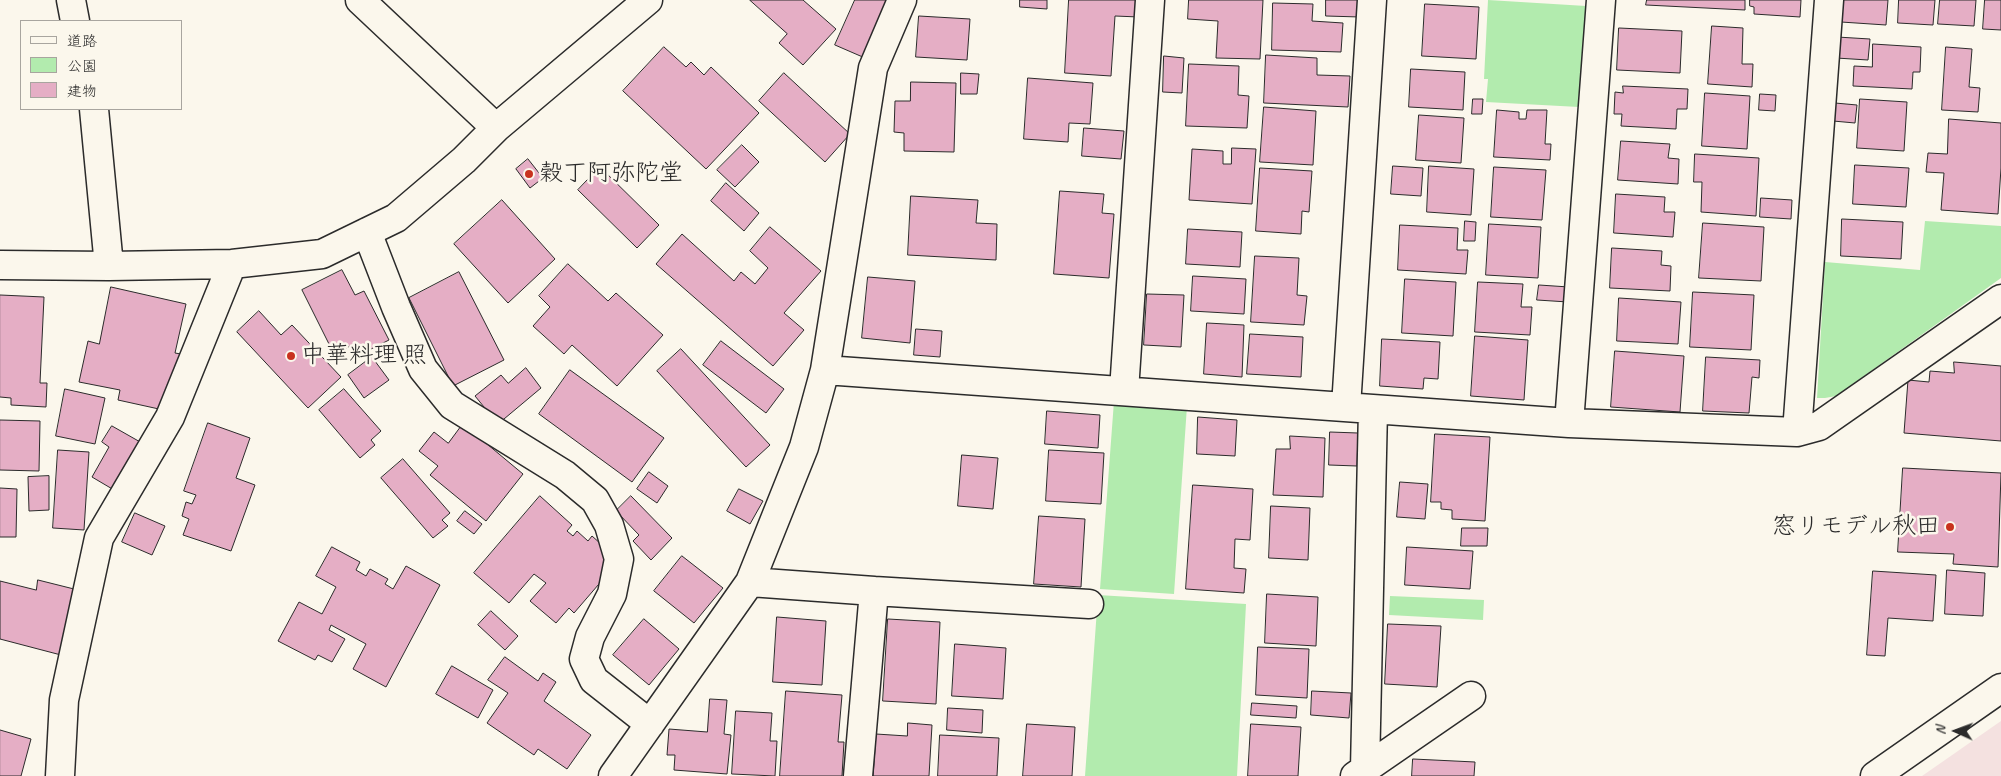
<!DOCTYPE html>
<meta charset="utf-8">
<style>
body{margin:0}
#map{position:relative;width:2001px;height:776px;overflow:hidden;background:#fbf7ec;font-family:Caveat,"Klee One",sans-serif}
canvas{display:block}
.legend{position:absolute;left:20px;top:20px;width:162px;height:90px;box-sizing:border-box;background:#fbf7ec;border:1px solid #a8a59f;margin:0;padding:6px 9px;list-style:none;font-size:15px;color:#2b2b2b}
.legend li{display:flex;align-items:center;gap:10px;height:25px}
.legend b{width:25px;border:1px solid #a8a59f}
.north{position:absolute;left:1931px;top:706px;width:50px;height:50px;-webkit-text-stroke:4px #fbf7ec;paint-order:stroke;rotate:272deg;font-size:14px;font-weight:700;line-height:20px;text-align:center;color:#2b2b2b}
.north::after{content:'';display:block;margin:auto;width:18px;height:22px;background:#2b2b2b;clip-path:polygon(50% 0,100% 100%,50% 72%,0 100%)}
</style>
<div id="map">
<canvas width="2001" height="776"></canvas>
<ul class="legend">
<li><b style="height:6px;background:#fbf7ec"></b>道路</li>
<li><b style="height:14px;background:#b2ebae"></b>公園</li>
<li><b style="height:14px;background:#e5aec5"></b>建物</li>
</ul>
<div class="north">N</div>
</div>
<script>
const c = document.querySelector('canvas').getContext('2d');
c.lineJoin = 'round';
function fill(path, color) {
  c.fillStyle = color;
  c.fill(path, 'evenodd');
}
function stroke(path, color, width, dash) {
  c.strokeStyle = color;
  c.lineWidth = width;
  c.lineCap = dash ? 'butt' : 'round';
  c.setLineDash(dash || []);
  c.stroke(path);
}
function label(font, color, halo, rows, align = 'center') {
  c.font = font + ' Caveat,"Klee One",sans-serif';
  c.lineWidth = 5;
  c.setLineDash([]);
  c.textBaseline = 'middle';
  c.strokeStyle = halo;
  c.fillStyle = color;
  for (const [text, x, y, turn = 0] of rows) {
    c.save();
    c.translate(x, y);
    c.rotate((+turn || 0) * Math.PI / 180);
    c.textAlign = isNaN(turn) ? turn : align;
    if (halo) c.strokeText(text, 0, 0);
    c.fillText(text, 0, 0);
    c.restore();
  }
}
const built = new Path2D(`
 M2001,721V776H1922Z`);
const green = new Path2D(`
 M1488,0L1586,6L1579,107L1486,102L1488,79H1484Z
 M1925,221L2001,226V278L1836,396L1825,398H1817L1825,262L1920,270Z
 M1114,401L1187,406L1174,594L1100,589Z
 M1098,595L1246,604L1237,776H1085Z
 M1390,596L1484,600L1483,620L1389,615Z`);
const building = new Path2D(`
 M750,0H803L836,29L803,65L779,43L787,34Z
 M855,0H885L890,2L865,58L835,45Z
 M1020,0H1047V9L1020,7Z
 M1069,0H1140L1139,17L1115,16L1111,76L1065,73Z
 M1189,0H1263L1260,59L1216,58L1218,21L1188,19Z
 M1326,0H1361L1360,17L1326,16Z
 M1647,0H1745V10L1646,5Z
 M1750,0H1801L1800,17L1754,14V7L1750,6Z
 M1842,0H1888L1886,25L1841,22Z
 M1899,0H1935L1933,25L1898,23Z
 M1940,0H1976L1974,26L1938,24Z
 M1985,0H2001V30L1983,29Z
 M1273,3L1313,4L1312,21L1343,23L1341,52L1272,50Z
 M1425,4L1479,7L1476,59L1422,56Z
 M919,16L970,19L967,60L916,57Z
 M1712,26L1743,28L1742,64H1753L1752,87L1708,84Z
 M1619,28L1682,31L1680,73L1617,70Z
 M1837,37L1870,39L1868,60L1836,58Z
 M1873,44L1921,47L1920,72H1913L1912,89L1853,86L1854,66L1872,67Z
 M664,47L686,67L691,62L704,75L711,67L759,113L706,169L623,91Z
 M1946,47L1972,49L1969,87L1980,88L1978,112L1942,110Z
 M1266,55L1317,58V75L1350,76L1348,107L1264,103Z
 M1164,56L1184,58L1182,93L1163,92Z
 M1189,64L1239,66L1238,95L1249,96L1247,128L1186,126Z
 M1411,69L1465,72L1463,110L1409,107Z
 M784,73L850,134L825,162L759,101Z
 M961,73L979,74L977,94H961Z
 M1028,78L1093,83L1090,124L1069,123L1068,142L1024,139Z
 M911,82L956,83L954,152L904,151V133L894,132L895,101H910Z
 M1623,86L1688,89L1687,109H1677L1676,129L1621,126L1622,114H1614L1615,92L1623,93Z
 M1705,93L1750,96L1747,149L1702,146Z
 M1760,94L1776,95L1775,111L1759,110Z
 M1473,99H1483L1482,114H1472Z
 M1860,99L1907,102L1904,151L1857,148Z
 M1835,103L1857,105L1855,123L1833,121Z
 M1264,107L1316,111L1313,165L1260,162Z
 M1497,110L1519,112V119H1526L1527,110H1547L1545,144H1551L1550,160L1494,157Z
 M1419,115L1464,118L1461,163L1416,160Z
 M1949,119L2001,123V168L1998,214L1941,210L1944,173L1926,172L1928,153L1947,154Z
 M1084,128L1124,131L1121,159L1082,156Z
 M1621,141L1670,144L1668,158L1679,159L1678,184L1618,180Z
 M742,145L759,162L735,187L717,170Z
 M1232,148L1256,149L1252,204L1189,200L1192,149L1223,151V164H1231Z
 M1695,154L1759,158L1756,216L1701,212L1702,182H1694Z
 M528,159L543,178L530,188L516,169Z
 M1855,165L1909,168L1906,207L1853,204Z
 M1393,166L1423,168L1421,196L1391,194Z
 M1429,166L1474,169L1471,215L1427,212Z
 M600,167L659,225L637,248L578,190Z
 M1494,167L1546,170L1542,220L1491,217Z
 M1260,168L1312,171L1309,212L1302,211L1301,234L1256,231Z
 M726,183L759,213L744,231L711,201Z
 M1060,191L1104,194L1102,213L1114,214L1109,278L1054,274Z
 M1616,194L1665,197L1664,212H1675L1673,237L1614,233Z
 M911,196L978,200L976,223L997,224L996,260L908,255Z
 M1761,198L1792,200L1791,219L1760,217Z
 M502,200L555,259L508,303L454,244Z
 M1842,219L1903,222L1901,259L1841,256Z
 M1465,221L1476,222L1475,241H1464Z
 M1703,223L1764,227L1761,281L1699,278Z
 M1489,224L1541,227L1538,278L1486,275Z
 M1400,225L1458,228L1457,250H1468L1466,274L1398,270Z
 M770,227L821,271L784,313L804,330L773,366L656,264L682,234L734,281L741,272L755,284L768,268L750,251Z
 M1188,229L1242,232L1240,267L1186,264Z
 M1612,248L1662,251L1661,265L1671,266L1670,291L1610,288Z
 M1255,256L1299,258L1297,295L1307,296L1304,325L1251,322Z
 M568,264L608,301L616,293L663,335L617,386L572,345L564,354L533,326L550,307L539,296Z
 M342,270L355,295L364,291L389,340L359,355L354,344L334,354L302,290Z
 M459,272L504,360L453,386L409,298Z
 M1193,276L1246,279L1244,314L1191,311Z
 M868,277L915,281L910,343L862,338Z
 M1405,279L1456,282L1453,336L1402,333Z
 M1478,282L1523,284L1521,307H1532L1530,335L1475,332Z
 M1539,285L1569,287L1568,302L1537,300Z
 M111,287L186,304L175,353L181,354L168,411L118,400L120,390L79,382L88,341L99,344Z
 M1693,292L1754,295L1751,350L1690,347Z
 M1147,294L1184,295L1181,347L1144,345Z
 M0,295L44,297L40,383H47L46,407L11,405V398L0,397Z
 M1619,298L1681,302L1678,344L1617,341Z
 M259,311L281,335L292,325L341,377L308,408L237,332Z
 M1207,323L1244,325L1242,377L1204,374Z
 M916,329L942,331L940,357L914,355Z
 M1250,334L1303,337L1301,377L1247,374Z
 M1475,336L1528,340L1524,400L1471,396Z
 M1382,339L1440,342L1438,379L1424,378L1423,389L1380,386Z
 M721,341L784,389L766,413L703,365Z
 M681,349L770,445L746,467L657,371Z
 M1615,351L1684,356L1680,412L1611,407Z
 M372,357L389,380L364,398L348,375Z
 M1706,357L1760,360L1759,378L1752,377L1749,413L1703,411Z
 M1954,362L2001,366V441L1904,433L1908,380L1929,382L1930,371L1954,373Z
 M526,368L541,388L498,424L475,396L501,375L508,383Z
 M570,370L664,438L632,482L539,414Z
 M65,389L105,398L95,444L56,436Z
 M344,389L381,431L371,440L375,445L360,458L319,410Z
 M1047,411L1100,415L1098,448L1045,444Z
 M1198,417L1237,420L1235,456L1197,454Z
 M0,420L40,421L39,471L0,470Z
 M208,423L250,438L236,478L255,485L231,551L183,535L189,519L182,516L186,502L192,504L196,495L184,491Z
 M463,424L523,474L486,521L430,475L438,466L419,451L434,432L448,443Z
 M112,426L142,443L114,490L92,477L109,447L102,442Z
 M1330,432L1358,433L1357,466L1329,465Z
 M1435,434L1490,437L1485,521L1452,519V510L1441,509V502H1431Z
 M1290,436L1325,438L1323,497L1273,495L1276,449H1290Z
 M58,450L89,452L84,530L53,528Z
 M1049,450L1104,453L1101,504L1046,501Z
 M962,455L998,458L993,509L958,506Z
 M403,459L450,513L442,520L448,526L433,538L381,478Z
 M1903,468L2001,473L1998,567L1953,564L1954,554L1898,552Z
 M649,472L668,486L657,503L637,489Z
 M49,476V510L29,511L28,477Z
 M1400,482L1428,484L1425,519L1397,517Z
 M1193,485L1253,489L1250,540L1235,539L1234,568L1246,569L1244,593L1186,589Z
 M0,488L17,489L16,537H0Z
 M739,489L763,501L750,524L727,511Z
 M540,496L572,525L567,531L573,536L577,531L588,541L592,536L610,552L611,570L574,613L569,608L556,623L530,601L546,583L534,574L509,603L474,573Z
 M631,496L672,538L651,560L633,541L639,535L616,511Z
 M1271,506L1310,508L1308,560L1269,558Z
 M465,511L482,524L474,534L457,521Z
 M135,513L165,526L152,555L122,542Z
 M1039,516L1085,519L1081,587L1034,584Z
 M1462,528H1488L1487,546H1461Z
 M332,547L360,562L356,570L366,576L370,569L388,579L385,584L393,589L406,566L440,585L386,687L353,669L366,644L331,625L329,630L345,639L332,662L318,655L315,660L278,641L299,602L322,614L336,587L316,576Z
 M1407,547L1473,551L1470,589L1405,585Z
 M682,556L723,588L694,623L654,591Z
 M1947,570L1985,573L1983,616L1945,614Z
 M1873,571L1936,575L1933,621L1888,618L1885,656L1867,655Z
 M38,580L78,590L61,655L0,639V581L36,590Z
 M1267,594L1318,597L1316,646L1265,643Z
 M491,611L518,636L505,650L478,625Z
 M777,617L826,621L822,685L773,682Z
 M644,619L679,649L649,685L613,655Z
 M888,619L940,622L936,704L883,701Z
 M1388,624L1441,626L1437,687L1385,684Z
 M955,644L1006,648L1003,699L952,696Z
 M1258,647L1309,649L1307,698L1256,695Z
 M505,657L538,681L543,673L556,682L544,701L591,735L567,769L538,749L534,755L487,723L508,693L488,680Z
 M452,666L493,690L478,718L436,694Z
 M786,691L842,695L838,742H844L842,776H780Z
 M1312,691L1351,693L1349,718L1311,715Z
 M710,699L727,700L724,734L731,735L727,774L674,770L675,755H667L669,729L707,732Z
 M1252,703L1297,706L1296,718L1251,715Z
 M948,708L983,710L982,733L947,730Z
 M736,711L772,713L770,741H777L775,776L732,774Z
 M908,723L932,725L929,776H873L876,734L907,736Z
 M1027,724L1075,727L1072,776H1023Z
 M1251,724L1301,727L1298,776H1248Z
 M0,730L31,739L21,776H0Z
 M940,735L999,738L997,776H938Z
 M1413,759L1475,762L1474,776H1412Z`);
const minor = new Path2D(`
 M71,0L75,21
 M360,0L496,128
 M94,109L109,266
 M367,232L396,307L423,369L452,405L565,475L595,500L609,525L619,559L612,594L590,637L584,659L594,680L650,724
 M0,265L109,266L232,264L322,254L396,218L464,160L496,128L648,0
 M825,370L1569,423L1797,432L1819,426L2001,299
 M1124,391L1150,0
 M1346,407L1372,0
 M1569,423L1601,0
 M1797,432L1829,0
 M750,582L874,591L858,776
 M874,591L1089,604
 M1365,769L1471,696
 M60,776L64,700L99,538L170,417L232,264
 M613,776L750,582L804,447L825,370L873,68L902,0
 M1355,776L1365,769L1373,409`);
const tertiary = new Path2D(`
 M1875,776L2001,688`);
const markers = [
 [529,174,5,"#c8321e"],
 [291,356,5,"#c8321e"],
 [1950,527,5,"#c8321e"]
];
const poiNames = [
 ["穀丁阿弥陀堂",539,174],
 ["中華料理 照",301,356],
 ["窓リモデル秋田",1940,527,"right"]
];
fill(built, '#f4e1e0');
fill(green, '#b2ebae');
fill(building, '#e5aec5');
stroke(building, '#2b2b2b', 1);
stroke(minor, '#2b2b2b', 31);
stroke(tertiary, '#2b2b2b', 31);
stroke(minor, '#fbf7ec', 28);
stroke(tertiary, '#fbf7ec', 28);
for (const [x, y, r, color] of markers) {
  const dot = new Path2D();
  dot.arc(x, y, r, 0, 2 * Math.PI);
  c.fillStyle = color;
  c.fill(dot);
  stroke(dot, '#fbf7ec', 2);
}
label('24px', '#2b2b2b', '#fbf7ec', poiNames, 'left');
</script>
